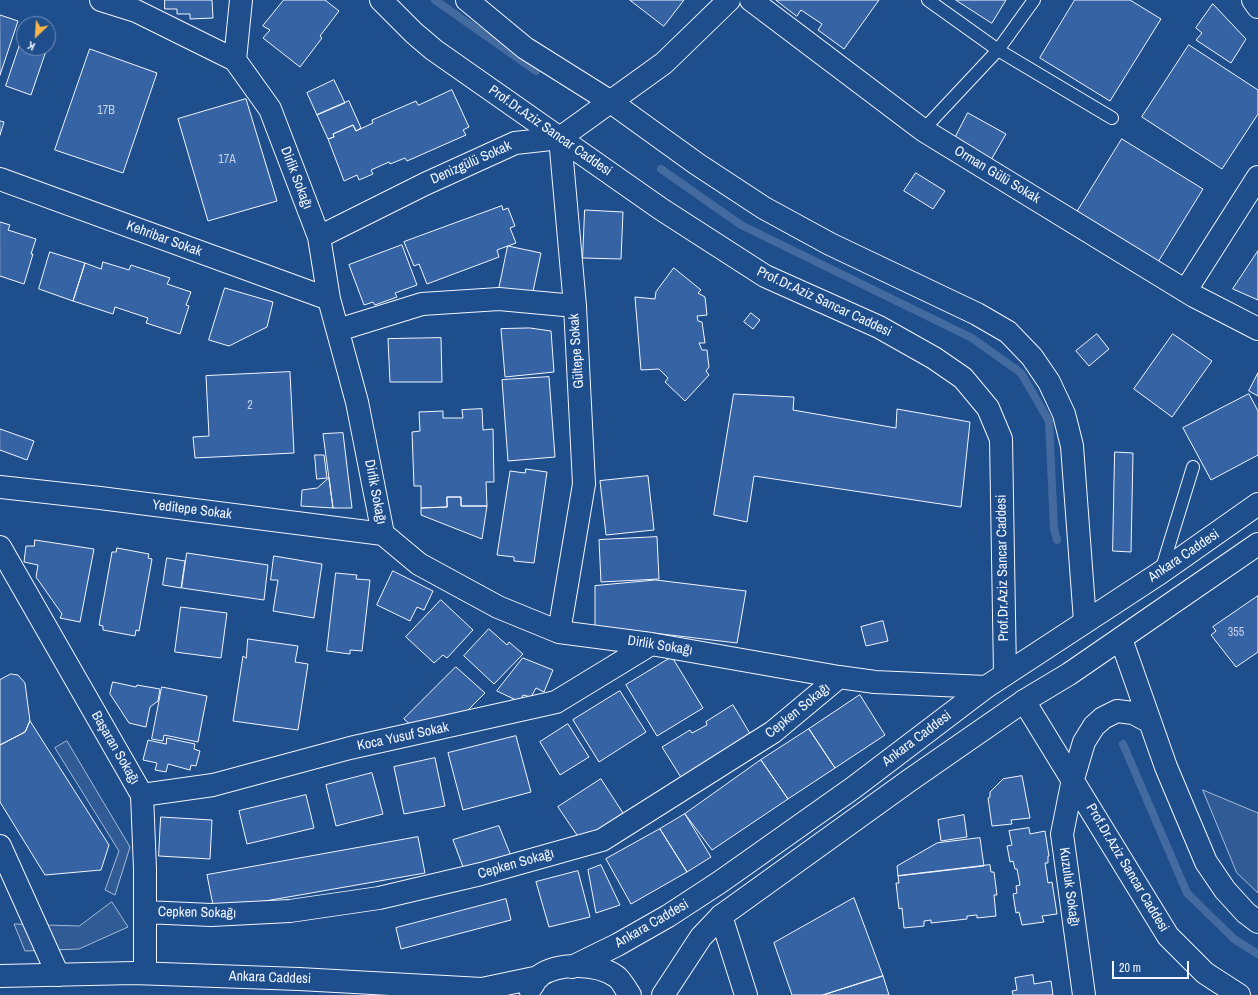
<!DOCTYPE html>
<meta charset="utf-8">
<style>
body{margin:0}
#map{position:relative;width:1258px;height:995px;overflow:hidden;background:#1f4e8c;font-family:"Archivo Narrow",sans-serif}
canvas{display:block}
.north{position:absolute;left:16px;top:16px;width:40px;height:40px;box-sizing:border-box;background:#1f4e8c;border:1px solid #7391ba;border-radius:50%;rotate:205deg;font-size:11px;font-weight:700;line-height:16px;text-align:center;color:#f2f6ff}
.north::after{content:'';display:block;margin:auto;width:14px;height:18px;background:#ffb74d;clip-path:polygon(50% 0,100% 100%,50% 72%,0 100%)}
.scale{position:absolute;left:1112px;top:961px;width:77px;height:18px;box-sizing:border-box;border:2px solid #f2f6ff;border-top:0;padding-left:5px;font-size:12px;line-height:14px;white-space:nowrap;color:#f2f6ff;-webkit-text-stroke:3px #1f4e8c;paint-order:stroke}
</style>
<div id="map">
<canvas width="1258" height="995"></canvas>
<div class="north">K</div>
<div class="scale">20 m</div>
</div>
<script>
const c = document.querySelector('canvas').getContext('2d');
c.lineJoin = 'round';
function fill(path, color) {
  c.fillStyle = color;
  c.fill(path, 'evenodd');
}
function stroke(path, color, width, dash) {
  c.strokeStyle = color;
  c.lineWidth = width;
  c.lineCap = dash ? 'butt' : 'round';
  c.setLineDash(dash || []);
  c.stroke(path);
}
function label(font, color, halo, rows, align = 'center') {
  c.font = font + ' "Archivo Narrow",sans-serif';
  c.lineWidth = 3;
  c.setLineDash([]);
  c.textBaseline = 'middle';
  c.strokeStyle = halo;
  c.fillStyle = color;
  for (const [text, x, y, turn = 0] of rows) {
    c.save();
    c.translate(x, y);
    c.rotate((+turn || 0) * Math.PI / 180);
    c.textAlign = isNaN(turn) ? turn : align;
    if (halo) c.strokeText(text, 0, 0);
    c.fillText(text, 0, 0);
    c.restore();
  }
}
const built = new Path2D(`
 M67,741L130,847L115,895L105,890L119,851L55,748Z
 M1203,790L1258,813V893L1237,873Z
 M112,902L128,927L79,949L25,951L14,924L79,926Z`);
const stream = new Path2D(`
 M435,0L536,71
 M661,169L741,225L972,338L1021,373L1049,421L1054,529L1057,540
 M1123,744L1187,893L1234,939L1258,954`);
const building = new Path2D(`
 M165,0H212L213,18L190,19V14H177V9H165Z
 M284,0H325L339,11L320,36L322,38L300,67L263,38L270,30L263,26Z
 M630,0H684L664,26Z
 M776,0H879L844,49L818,30L822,24L801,10L797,16Z
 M956,0H1006L992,23Z
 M1075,0H1130L1161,19L1110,101L1040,58Z
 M1213,4L1246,39L1231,63L1196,40L1202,33L1196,28Z
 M0,15L18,21L0,75Z
 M24,32V48H47L31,95L6,86Z
 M1189,45L1258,90V114L1222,169L1142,117Z
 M90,49L157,73L123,173L55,150Z
 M334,80L345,103L317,115L307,93Z
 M452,90L469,127L463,130L466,135L407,161L405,158L390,164L389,162L371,170L373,174L359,180L357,175L344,181L328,139L334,137L333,134L353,125L356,131L373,123L372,120L416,101L418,105Z
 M246,99L277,201L208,221L178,119Z
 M349,101L361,128L356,131L353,125L333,134L334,137L328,139L317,115Z
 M968,113L1006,134L991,160L954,140Z
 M0,121L4,122L0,135Z
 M1122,139L1203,189L1158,262L1077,212Z
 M916,173L945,191L933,209L904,191Z
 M502,206L503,210L508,208L515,226L510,228L516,243L497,250L499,257L427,284L419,264L414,266L404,242Z
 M585,210L623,212L621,259L583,258Z
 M0,222L10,225L8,230L36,239L31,254H33L24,284L0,276Z
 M402,245L417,285L395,293L397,297L375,305L373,302L364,305L349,265Z
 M508,246L541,253L531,301L498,294Z
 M1258,251V300L1233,289Z
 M50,252L85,263L73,301L39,289Z
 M103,262L129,270L131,265L170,278L167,284L191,292L186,305L189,306L180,334L146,323L148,318L115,307L113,314L73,301L85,263L101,269Z
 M674,268L701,290L698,293L705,297L707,315L697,316L698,321L702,322L705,343H699L702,350H707L709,367L706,371L709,375L685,401L665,382L668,378L659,369L641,370L635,297L655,299L656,292Z
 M225,288L273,302L267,327L229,346L209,340Z
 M751,313L760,320L753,329L744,322Z
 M530,328L551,331L554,372L505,377L501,329Z
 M1097,334L1109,349L1089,366L1076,351Z
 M1173,334L1212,361L1172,417L1134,389Z
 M441,338L442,382H390L388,339Z
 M290,372L294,453L195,458L193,437L209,436L206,376Z
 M1258,373V396L1249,391Z
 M549,377L555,457L508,461L502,380Z
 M734,394L794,397L793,410L896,428L897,409L970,422L961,507L754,476L747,522L714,515Z
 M1249,394L1258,411V455L1211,480L1183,428Z
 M482,409L483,430L493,429L494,482H486L487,506H461V497H447V507L421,508V486H414L412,432L420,431L419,412L443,411V418H463L462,410Z
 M0,429L34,441L27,460L0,450Z
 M343,433L352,508H333L323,434Z
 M1115,452L1133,453L1131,552L1113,551Z
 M315,455H324L327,478L317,479Z
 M526,469L547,472L534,563L514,561V557L497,555L510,471L525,473Z
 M648,476L654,530L606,535L600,481Z
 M329,478L333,508L301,506L302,490L317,488Z
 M447,497H461V506H487L482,539L421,515V508L447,507Z
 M657,537L659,579L601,582L599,540Z
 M35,540L94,549L80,622L60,618L62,614L36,577L38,565L24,562L26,546H34Z
 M117,548L149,554L148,558L152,559L139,631L136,630L135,636L103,630V626L99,625L112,552H116Z
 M187,553L268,565L264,600L182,588Z
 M274,556L322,564L314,618L273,611L278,580H271Z
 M167,558L185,561L181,588L163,585Z
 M393,571L433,591L424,610L417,607L410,621L377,605Z
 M336,573L357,575L356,579L370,580L362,651L350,650V654L327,651Z
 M656,580L746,591L737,643L595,626V586Z
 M1258,596V652L1236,667L1211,635L1216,631L1213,627Z
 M441,600L473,630L447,658L443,655L434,663L406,637Z
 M181,607L227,613L221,658L175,652Z
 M883,621L888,641L866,646L861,627Z
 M489,629L507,645L509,642L523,654L494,684L464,656Z
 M248,639L298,646L295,662L308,664L298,730L233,721L243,656L246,658Z
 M672,657L703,708L657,736L626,685Z
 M523,658L553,670L544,692L536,688L531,697L523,695L520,702L497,691Z
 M456,667L485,693L455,723L413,727L404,719Z
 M11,674L18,675L25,683L30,721L25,732L0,745V680Z
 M113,682L136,687L137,685L160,689L158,701L150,707L146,727L129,723L110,694Z
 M162,687L207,696L198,742L164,735L163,741L152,739Z
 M620,691L646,732L599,762L573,720Z
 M860,695L885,735L835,768L809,729Z
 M733,705L752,737L682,779L662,747L690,730L692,733L707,725L706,722Z
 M30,721L109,845L101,870L45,875L0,802V745L25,732Z
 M568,724L589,757L560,775L540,742Z
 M809,729L835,768L788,799L761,760Z
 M516,736L531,792L463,810L448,753Z
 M167,738L195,744L194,749L200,751L196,766L191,765L190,770L168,764L166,772L155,770L157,763L143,760L148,740L166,744Z
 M435,758L445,806L404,814L394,767Z
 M761,760L788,799L712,850L685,814Z
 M372,773L383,814L336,826L326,785Z
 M1022,776L1030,818L1011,820L1012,824L992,826L988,798L990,797V792L1003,779Z
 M601,779L623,813L581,841L558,807Z
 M306,795L314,828L247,844L239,811Z
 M685,814L711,857L687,872L660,829Z
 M964,815L967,837L941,841L938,820Z
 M161,817L212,820L210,859L159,856Z
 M499,826L513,861L466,875L453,840Z
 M1029,828L1030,834L1045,831L1049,856H1048V863H1045L1048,883L1052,882L1057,914L1042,916L1044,922L1022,925L1019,912L1016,913L1013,894L1017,893L1016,886L1020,885L1017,869H1015L1013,861L1010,862L1007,846L1012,845L1009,831Z
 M660,829L687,872L631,904L606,859Z
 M418,837L425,873L214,910L207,875Z
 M980,838L984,866L898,876L897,866L937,843Z
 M601,865L620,905L596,913L588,870Z
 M990,865L991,872H994L997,895H994L996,916L977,918V915L967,916V919L931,923V920L924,921V926L904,928L902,908L899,909L896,883H899L898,876Z
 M578,871L590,917L549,927L536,882Z
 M854,898L883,976L823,995H792L774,943Z
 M506,899L511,920L401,949L396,928Z
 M1033,975L1034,984L1051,981L1053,995H1013L1012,991L1017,990L1015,978Z
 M883,976L889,995H823Z`);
const lane = new Path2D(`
 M928,0L998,50L1112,118
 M923,130L998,50L1034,0
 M1161,571L1193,467`);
const street = new Path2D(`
 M101,0L136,11L235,60L270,109L319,237L329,299L357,402L383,534L419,564L498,607L559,632L651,644L839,677L875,682L986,687
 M751,0L923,130L1194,296L1258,329
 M1253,0L1258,7
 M235,60L241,0
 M560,138L575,306
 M0,179L329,299
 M319,237L425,184L515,143L560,138L664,63L729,0
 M1186,290L1258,177
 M338,330L422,304L499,299L575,306L584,484L559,632
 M0,487L100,498L383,534
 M0,547L142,795L145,869V973
 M1121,639L1166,767L1206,862L1225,890L1246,913L1258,922
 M1024,701L1168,936L1205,973L1239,995
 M142,795L213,785L350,748L556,702L651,644
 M0,846L58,975
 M145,912L211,915L290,911L379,898L481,874L602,840L773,732L839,677
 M721,916L746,995
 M1084,995L1062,834L1073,779L1084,742L1094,726L1103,718L1117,711L1133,713L1150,722`);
const secondary = new Path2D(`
 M381,0L414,33L434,50L661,209L765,276L879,327L934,358L963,378L988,408L1001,439L1005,674
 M467,0L525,48L611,102L697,164L764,208L830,244L977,314L1008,332L1032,357L1049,382L1064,414L1072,446L1085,621`);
const primary = new Path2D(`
 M572,967L617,945L668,916L720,882L853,788L986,687L1160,573L1258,504
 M0,976L134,973L299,979L482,989L539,977
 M530,989C533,985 536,979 539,976C559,962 598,963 617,977C622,981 626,990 630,995
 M663,995L701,937L721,916L910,780L1024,701L1069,674L1258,544`);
const numberNames = [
 ["17B",106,111],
 ["17A",227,160],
 ["2",250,406],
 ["355",1236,633]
];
const streetNames = [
 ["Prof.Dr.Aziz Sancar Caddesi",550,131,35],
 ["Denizgülü Sokak",471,163,-24],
 ["Orman Gülü Sokak",997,175,31],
 ["Dirlik Sokağı",296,178,69],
 ["Kehribar Sokak",164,239,20],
 ["Prof.Dr.Aziz Sancar Caddesi",824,302,25],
 ["Gültepe Sokak",577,351,-94],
 ["Dirlik Sokağı",375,492,79],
 ["Yeditepe Sokak",192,510,7],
 ["Ankara Caddesi",1184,556,-34],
 ["Prof.Dr.Aziz Sancar Caddesi",1003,568,-91],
 ["Dirlik Sokağı",660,646,9],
 ["Cepken Sokağı",798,711,-39],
 ["Koca Yusuf Sokak",403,737,-12],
 ["Ankara Caddesi",917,739,-37],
 ["Başaran Sokağı",115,748,60],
 ["Cepken Sokağı",516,864,-16],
 ["Prof.Dr.Aziz Sancar Caddesi",1127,868,59],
 ["Kuzuluk Sokağı",1069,887,82],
 ["Cepken Sokağı",197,913,1],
 ["Ankara Caddesi",652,924,-30],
 ["Ankara Caddesi",270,978,2]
];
fill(built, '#305b95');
stroke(built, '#a8bbd7', 1);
stroke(stream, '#446ba0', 8);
fill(building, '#3563a3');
stroke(building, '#f2f6ff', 1);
stroke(lane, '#f2f6ff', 14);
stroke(street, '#f2f6ff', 24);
stroke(secondary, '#f2f6ff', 24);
stroke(primary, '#f2f6ff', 24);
stroke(lane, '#1f4e8c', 12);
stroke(street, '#1f4e8c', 22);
stroke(secondary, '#1f4e8c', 22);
stroke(primary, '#1f4e8c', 22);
label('12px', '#c3d1e8', null, numberNames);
label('14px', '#f2f6ff', '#1f4e8c', streetNames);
</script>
